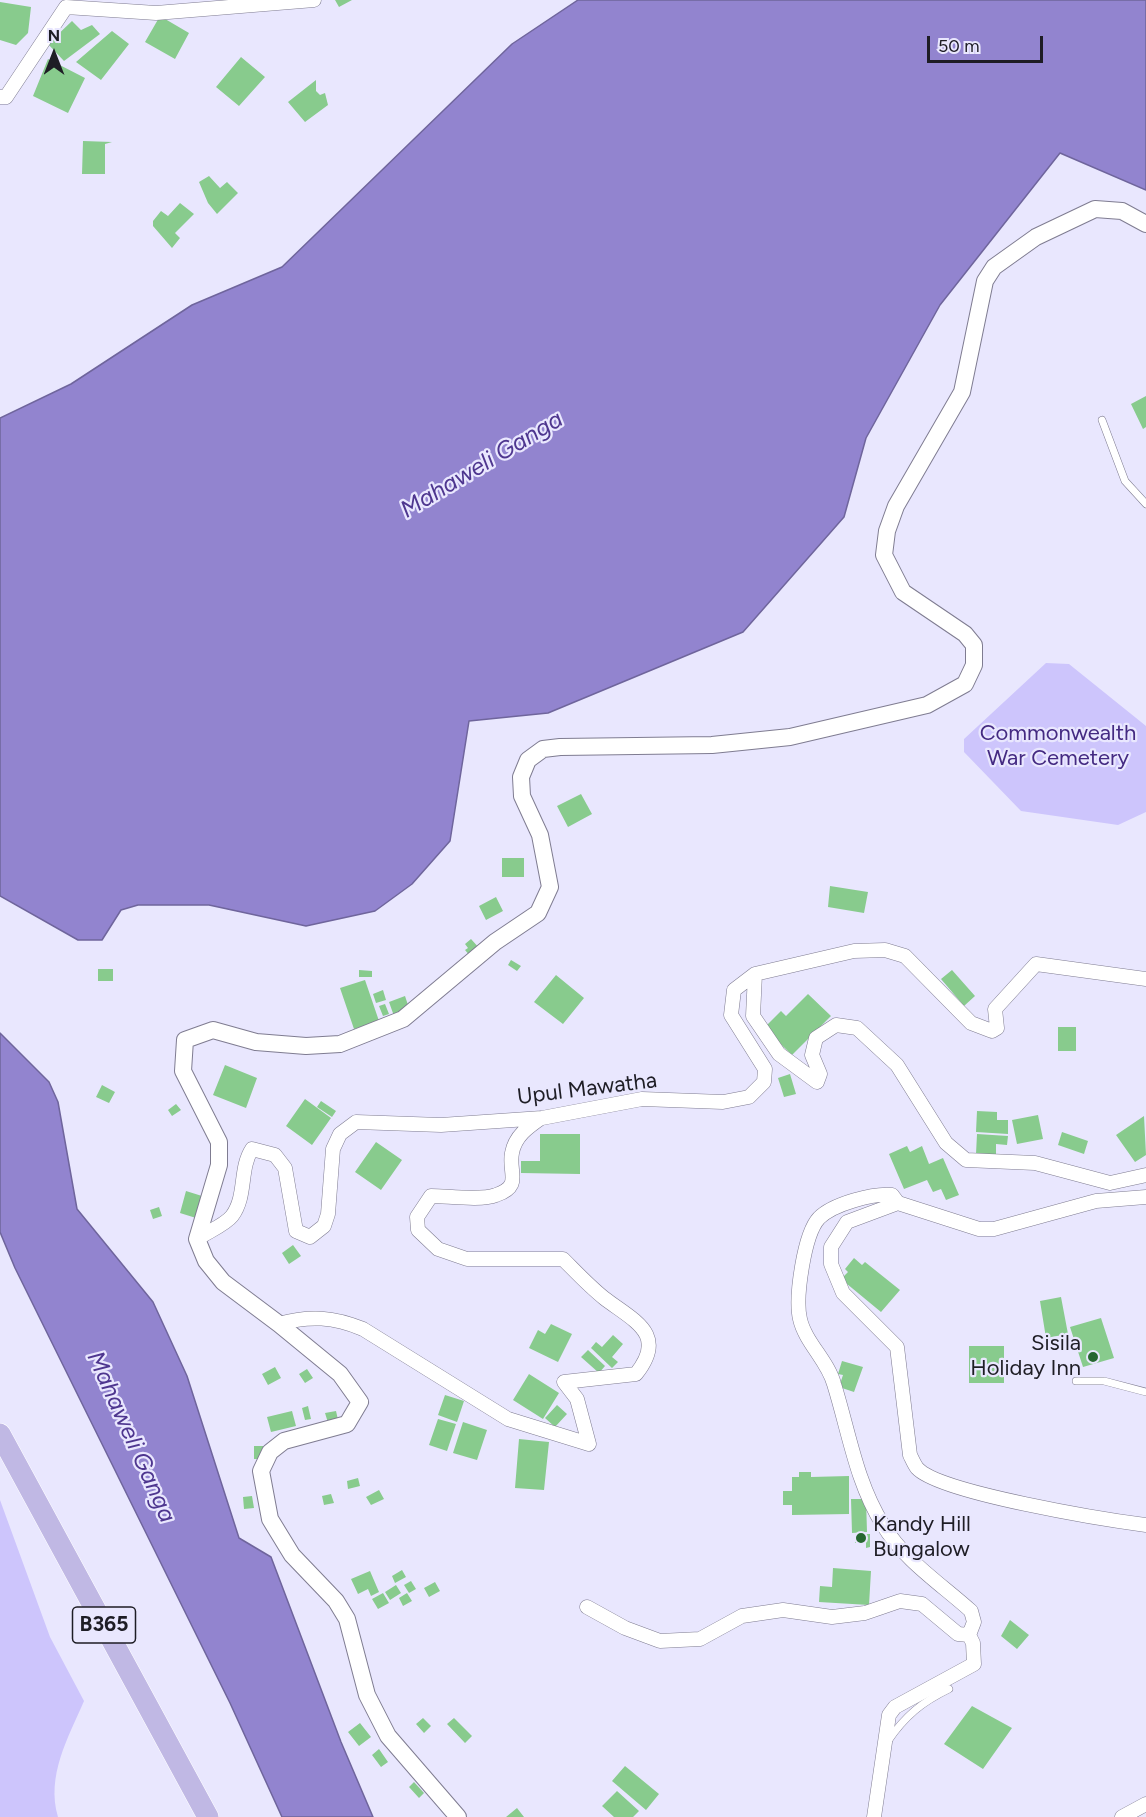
<!DOCTYPE html>
<style>
body{margin:0}
#map{position:relative;width:1146px;height:1817px;overflow:hidden;background:#e9e7fe;font-family:Figtree,sans-serif}
canvas{display:block}
.north{position:absolute;left:24px;top:24px;width:60px;height:60px;-webkit-text-stroke:4px #e9e7fe;paint-order:stroke;rotate:0deg;font-size:16px;font-weight:700;line-height:24px;text-align:center;color:#1e1d25}
.north::after{content:'';display:block;margin:auto;width:21px;height:27px;background:#1e1d25;clip-path:polygon(50% 0,100% 100%,50% 72%,0 100%)}
.scale{position:absolute;left:927px;top:36px;width:116px;height:27px;box-sizing:border-box;border:3px solid #1e1d25;border-top:0;padding-left:8px;font-size:18px;line-height:21px;white-space:nowrap;color:#1e1d25;-webkit-text-stroke:4px #e9e7fe;paint-order:stroke}
</style>
<div id="map">
<canvas width="1146" height="1817"></canvas>
<div class="north">N</div>
<div class="scale">50 m</div>
</div>
<script>
const c = document.querySelector('canvas').getContext('2d');
c.lineJoin = 'round';
function fill(path, color) {
  c.fillStyle = color;
  c.fill(path, 'evenodd');
}
function stroke(path, color, width, dash) {
  c.strokeStyle = color;
  c.lineWidth = width;
  c.lineCap = dash ? 'butt' : 'round';
  c.setLineDash(dash || []);
  c.stroke(path);
}
function label(font, color, halo, rows, align = 'center') {
  c.font = font + ' Figtree,sans-serif';
  c.lineWidth = 4.5;
  c.setLineDash([]);
  c.textBaseline = 'middle';
  c.strokeStyle = halo;
  c.fillStyle = color;
  for (const [text, x, y, turn = 0] of rows) {
    c.save();
    c.translate(x, y);
    c.rotate((+turn || 0) * Math.PI / 180);
    c.textAlign = isNaN(turn) ? turn : align;
    if (halo) c.strokeText(text, 0, 0);
    c.fillText(text, 0, 0);
    c.restore();
  }
}
const green = new Path2D(`
 M1046,663L1069,664L1146,726V812L1118,825L1021,811L964,752V739Z
 M0,1500L50,1637L84,1701C68,1738 46,1776 58,1817H0Z`);
const water = new Path2D(`
 M578,0H1146V190L1060,153L940,305L866,438L844,517L743,632L548,713L469,721L450,841L412,884L375,911L306,926L209,905H138L121,910L102,940H78L0,896V418L71,384L192,305L282,267L512,44Z
 M0,1033L49,1082L58,1102L77,1209L153,1302L187,1376L239,1538L271,1557L341,1742L373,1817H282L230,1703L15,1268L0,1232Z`);
const building = new Path2D(`
 M335,0H352L339,7Z
 M0,2L31,7L28,33L16,45L0,40Z
 M160,16L189,33L175,59L145,42Z
 M72,21L81,30L92,25L100,34L64,61L48,44Z
 M112,31L129,44L101,80L76,62Z
 M241,57L265,77L239,106L216,87Z
 M48,59L85,78L68,113L33,96Z
 M316,80V91L320,95L325,93L328,105L305,122L288,102Z
 M83,141L112,142L105,144V174H82Z
 M209,176L220,188L227,182L238,193L217,214L208,203L199,182Z
 M180,203L194,214L175,233L180,238L172,248L153,226V221L161,211L168,216Z
 M1146,396V427L1143,429L1131,404Z
 M581,794L592,814L568,827L557,806Z
 M502,858H524V877H502Z
 M830,886L868,892L864,913L828,907Z
 M496,897L503,911L486,920L479,906Z
 M471,939L480,949L471,957L465,950L468,948L465,944Z
 M511,960L521,966L517,971L508,965Z
 M98,969H113V981H98Z
 M359,970L372,971V977H359Z
 M952,970L975,996L964,1006L941,979Z
 M556,975L584,998L563,1024L534,1002Z
 M365,980L379,1021L354,1029L340,988Z
 M383,990L386,1000L376,1003L373,994Z
 M808,994L831,1016L792,1055L764,1028L781,1011L786,1016Z
 M405,996L410,1011L394,1016L389,1002Z
 M385,1004L389,1014L383,1016L379,1006Z
 M1058,1027H1076V1051H1058Z
 M225,1065L257,1078L246,1108L213,1095Z
 M790,1074L796,1094L784,1097L778,1078Z
 M102,1085L115,1092L109,1103L96,1097Z
 M305,1099L331,1118L312,1145L286,1126Z
 M321,1101L336,1111L332,1117L317,1107Z
 M176,1104L181,1110L172,1116L168,1110Z
 M977,1111L997,1112V1120H1008V1134L976,1132Z
 M1038,1115L1043,1139L1017,1144L1012,1120Z
 M1144,1116L1146,1155L1135,1162L1116,1135Z
 M1062,1132L1088,1141L1084,1154L1058,1145Z
 M540,1134H580V1174L521,1173V1161H540Z
 M977,1134L1008,1136L1007,1145L996,1144V1155L976,1154Z
 M376,1142L402,1160L381,1190L355,1172Z
 M907,1146L910,1152L922,1146L929,1164L943,1158L959,1195L946,1200L941,1189L933,1192L927,1180L904,1189L889,1154Z
 M186,1191L202,1196L196,1218L180,1213Z
 M159,1207L162,1216L153,1219L150,1210Z
 M293,1245L301,1256L289,1264L282,1253Z
 M854,1258L862,1265L865,1262L900,1290L881,1312L841,1279L848,1272L845,1269Z
 M1061,1297L1068,1334L1046,1338L1040,1301Z
 M1101,1318L1114,1358L1083,1367L1070,1327Z
 M551,1324L572,1334L558,1362L529,1348L538,1330L545,1334Z
 M613,1335L623,1344L612,1357L618,1362L612,1368L591,1348L596,1342L602,1347Z
 M969,1346H1004V1383H969Z
 M588,1350L605,1366L599,1373L581,1357Z
 M842,1361L863,1367L854,1392L839,1387L843,1375L838,1374Z
 M275,1367L281,1378L268,1385L262,1374Z
 M307,1369L313,1378L305,1383L299,1374Z
 M529,1374L559,1393L543,1419L513,1400Z
 M445,1395L464,1401L457,1422L438,1415Z
 M557,1405L567,1414L555,1427L545,1418Z
 M308,1406L311,1419L305,1420L302,1408Z
 M292,1411L296,1426L271,1432L267,1417Z
 M336,1411L339,1424L329,1426L325,1413Z
 M438,1419L456,1424L447,1451L429,1445Z
 M463,1422L487,1430L477,1460L453,1453Z
 M519,1439L549,1442L544,1490L515,1488Z
 M254,1446H263L264,1459H254Z
 M799,1472H811V1477L849,1476V1514L792,1515V1505H783V1491H792V1477H799Z
 M358,1478L360,1486L348,1489L347,1481Z
 M379,1490L384,1499L371,1505L366,1497Z
 M331,1494L334,1503L324,1505L322,1496Z
 M252,1496L254,1508L244,1509L243,1497Z
 M851,1499H866L867,1532L852,1533Z
 M855,1534H870V1547L866,1548V1543H855Z
 M833,1568L871,1571L869,1605L819,1602L820,1586L832,1587Z
 M402,1570L406,1577L395,1583L392,1576Z
 M370,1571L379,1592L371,1596L368,1589L358,1594L351,1579Z
 M411,1581L416,1589L409,1593L404,1585Z
 M435,1582L440,1591L429,1597L424,1588Z
 M396,1585L401,1593L390,1600L385,1592Z
 M383,1593L389,1603L378,1609L372,1599Z
 M407,1593L412,1601L403,1606L399,1598Z
 M1010,1620L1029,1635L1017,1649L1001,1636Z
 M972,1706L1012,1728L983,1769L944,1744Z
 M423,1718L431,1726L424,1733L416,1724Z
 M454,1718L472,1736L465,1743L447,1724Z
 M360,1723L371,1737L359,1746L348,1732Z
 M379,1749L388,1762L381,1767L372,1755Z
 M625,1766L659,1794L646,1810L612,1781Z
 M414,1782L424,1793L419,1798L409,1787Z
 M617,1791L639,1811L633,1817H614L602,1806Z
 M517,1808L524,1817H506Z`);
const service = new Path2D(`
 M1102,420L1125,481L1146,504
 M1076,1381H1104L1146,1392
 M888,1741C905,1716 922,1702 949,1689`);
const minor = new Path2D(`
 M0,97H6L66,7L156,13L314,0
 M755,974L753,1016L779,1054L817,1082L820,1074L812,1055L816,1038L836,1025L857,1028L897,1065L946,1143L966,1160L1035,1163L1110,1183L1146,1175
 M1146,1197L1096,1201L994,1229H979L898,1203L847,1222L831,1247V1264L843,1293L897,1347L910,1455C912,1459 914,1464 917,1468C939,1493 1107,1520 1146,1525
 M197,1239C207,1232 225,1225 232,1216C247,1196 239,1169 252,1149L275,1155L285,1168L296,1231L310,1237L324,1226L328,1214L333,1149L340,1134L356,1122L441,1125L542,1118L642,1099L723,1102L749,1097L764,1082L765,1069L731,1015L734,990L755,974L854,951L885,950L905,956L971,1023L992,1031L997,1028L995,1009L1036,964L1146,979
 M279,1324C310,1315 334,1317 363,1329L508,1419L589,1444L577,1399L564,1382L636,1374C668,1334 634,1321 604,1298C589,1286 576,1272 563,1259H467L438,1249L418,1230L417,1217L431,1196C448,1196 481,1201 496,1195C523,1186 508,1172 512,1153C515,1136 528,1127 541,1118
 M587,1607L625,1628L660,1641L700,1639L742,1616L783,1610L832,1617L865,1613L900,1601L922,1604L958,1634L969,1635L974,1622L971,1611C941,1584 904,1560 883,1525C856,1482 849,1432 834,1384C828,1361 805,1342 800,1319C795,1298 804,1234 819,1218C833,1204 873,1193 892,1195L898,1203
 M874,1817L889,1715L895,1707L974,1664L973,1643L969,1635
 M1122,1817L1146,1804`);
const tertiary = new Path2D(`
 M458,1817L388,1736L367,1695L347,1619L336,1601L292,1555L270,1519L261,1471L270,1452L284,1441L347,1424L360,1402L340,1374L279,1324L223,1282L206,1261L197,1239L219,1165V1142L183,1071L185,1040L213,1030L256,1042L306,1046L340,1044L403,1019L495,942L538,913L550,887L540,835L522,796L521,777L528,760L543,749L560,747L712,745L790,737L927,705L965,684L974,665V645L965,634L903,592L884,555L887,531L896,506L962,392L985,281L994,267L1036,237L1095,209L1122,211L1146,224`);
const primary = new Path2D(`
 M0,1434L208,1817`);
const markers = [
 [1093,1357,6,"#266730"],
 [861,1538,6,"#266730"]
];
const shields = [
 [104,1625,63]
];
const shieldNames = [
 ["B365",104,1625]
];
const parkNames = [
 ["Commonwealth",1058,734],
 ["War Cemetery",1058,759]
];
const streetNames = [
 ["Upul Mawatha",587,1089,-7]
];
const poiNames = [
 ["Sisila",1081,1344],
 ["Holiday Inn",1081,1369],
 ["Kandy Hill",873,1525,"left"],
 ["Bungalow",873,1550,"left"]
];
const waterNames = [
 ["Mahaweli Ganga",482,465,-31],
 ["Mahaweli Ganga",131,1437,66]
];
fill(green, '#cdc5fc');
fill(water, '#9284cf');
stroke(water, '#6f659c', 1.5);
fill(building, '#88cb8d');
stroke(service, '#7f7c91', 8);
stroke(minor, '#7f7c91', 15);
stroke(tertiary, '#7f7c91', 18);
stroke(primary, '#fff', 22);
stroke(service, '#fff', 7);
stroke(minor, '#fff', 14);
stroke(tertiary, '#fff', 16);
stroke(primary, '#c0b8e4', 21);
for (const [x, y, r, color] of markers) {
  const dot = new Path2D();
  dot.arc(x, y, r, 0, 2 * Math.PI);
  c.fillStyle = color;
  c.fill(dot);
  stroke(dot, '#e9e7fe', 2);
}
for (const [x, y, w] of shields) {
  const box = new Path2D();
  box.roundRect(x - w / 2, y - 18, w, 36, 4.5);
  c.fillStyle = '#e9e7fe';
  c.fill(box);
  stroke(box, '#1e1d25', 1.5);
}
label('bold 21px', '#1e1d25', null, shieldNames);
label('22px', '#442a82', '#e9e7fe', parkNames);
label('22px', '#1e1d25', '#e9e7fe', streetNames);
label('22px', '#1e1d25', '#e9e7fe', poiNames, 'right');
label('italic 24px', '#4e368f', '#e9e7fe', waterNames);
</script>
